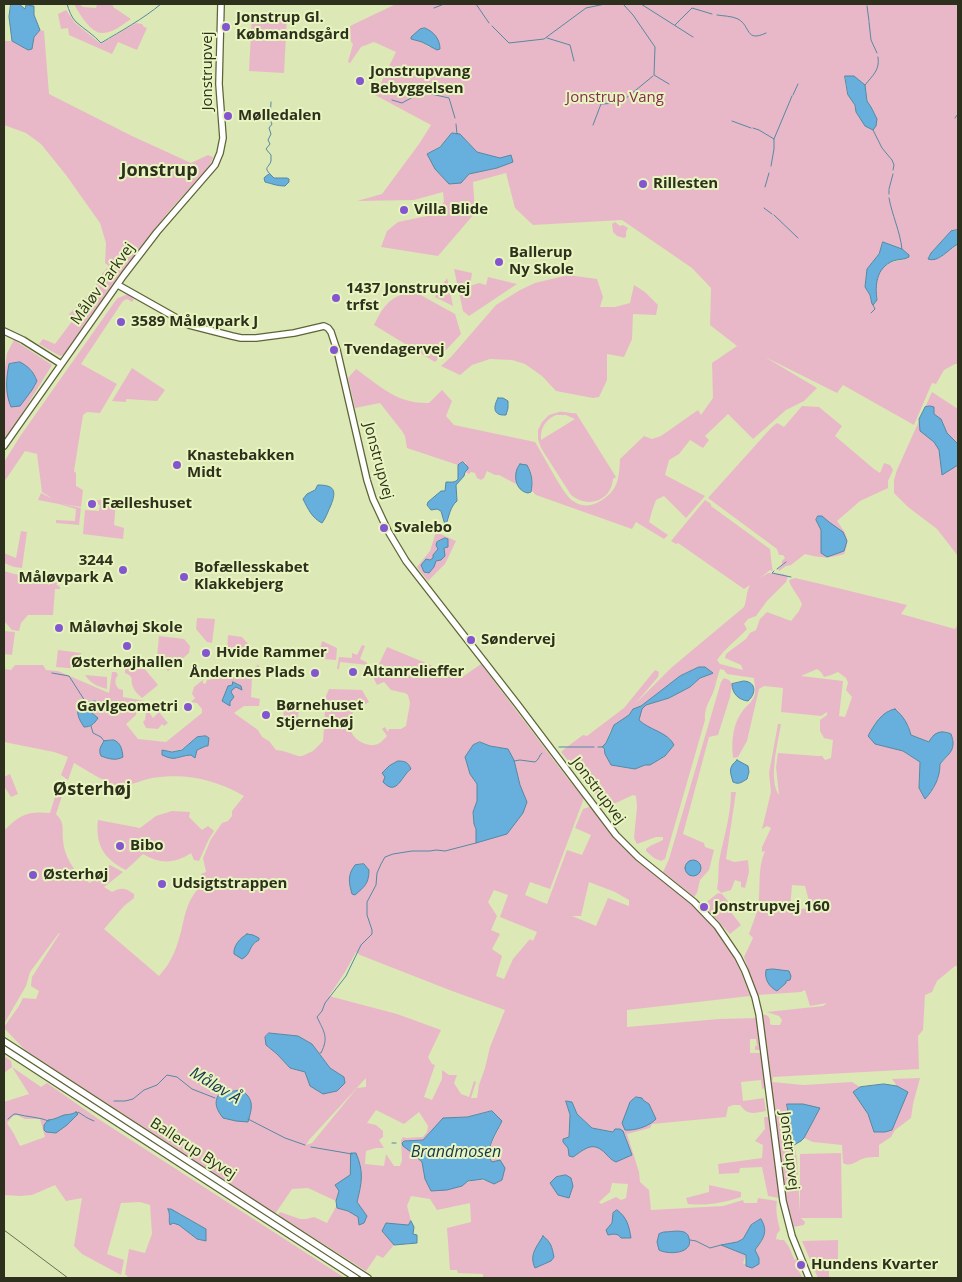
<!DOCTYPE html>
<meta charset="utf-8">
<style>
body{margin:0}
#map{position:relative;width:962px;height:1282px;overflow:hidden;background:#dce8b5;font-family:"Open Sans",sans-serif}
canvas{display:block}
.frame{position:absolute;inset:0;border:5px solid #2c301c;pointer-events:none}
</style>
<div id="map">
<canvas width="962" height="1282"></canvas>
<div class="frame"></div>
</div>
<script>
const c = document.querySelector('canvas').getContext('2d');
c.lineJoin = 'round';
function fill(path, color) {
  c.fillStyle = color;
  c.fill(path, 'evenodd');
}
function stroke(path, color, width, dash) {
  c.strokeStyle = color;
  c.lineWidth = width;
  c.lineCap = dash ? 'butt' : 'round';
  c.setLineDash(dash || []);
  c.stroke(path);
}
function label(font, color, halo, rows, align = 'center') {
  c.font = font + ' "Open Sans",sans-serif';
  c.lineWidth = 4;
  c.setLineDash([]);
  c.textBaseline = 'middle';
  c.strokeStyle = halo;
  c.fillStyle = color;
  for (const [text, x, y, turn = 0] of rows) {
    c.save();
    c.translate(x, y);
    c.rotate((+turn || 0) * Math.PI / 180);
    c.textAlign = isNaN(turn) ? turn : align;
    if (halo) c.strokeText(text, 0, 0);
    c.fillText(text, 0, 0);
    c.restore();
  }
}
const green = new Path2D(`
 M74,4H79L83,7L96,8L97,4H113V7L131,19C123,24 113,33 103,33C91,34 79,13 74,4Z
 M396,4H958V230L951,231L931,253L928,259L939,258L951,248L958,244V364H955L944,370L936,384L932,383L914,425L843,385L837,393L765,357L817,388L804,401L786,410L753,439L728,414L705,436L709,440L703,448L690,440L679,454L669,460L665,475L705,496L686,518L664,496L656,500L652,511L649,522L668,535L664,539L636,522L632,529L536,495L531,490L532,476L528,466L516,472V484L499,475H495L487,471L484,478L481,480L477,478L475,473L471,472L469,474L465,472L466,463L463,462L459,464L458,465L407,448L405,436L402,431L380,403L355,408L348,378L356,369C380,386 397,404 429,403L442,390L452,401L446,416L454,425L535,442C543,454 563,495 573,501C583,508 593,506 602,500C619,489 619,477 620,459L644,436L652,439L661,436L698,410L701,415L713,398L712,363L737,346L710,325L711,288L692,268L622,220L533,225L515,208L506,173L473,182L475,213L438,256L381,247L387,231L398,222L427,216L439,208L444,202L443,192L414,200L357,201L382,194L419,144L431,125L375,95L396,52L374,42L361,47L350,63L348,62L353,44L351,42L350,26ZM420,29L435,35L440,45L429,47L422,42L414,40L411,38ZM845,76L865,85L867,101L871,107L865,126L856,112L855,105L848,95ZM460,134L477,152L500,158L497,168L469,174L427,154ZM883,242L902,249L904,260C878,262 874,278 877,300L872,304L870,295L865,287L867,269L879,254Z
 M66,10L75,23L101,44L136,23L142,24L144,27L147,28L137,50L118,42L112,54L69,35L68,28L61,29L58,14Z
 M252,16L287,18L284,73L249,71Z
 M40,30L44,31L49,94L132,136L191,163L208,155L213,157L210,165L207,169L170,210L122,272L121,275L66,351V354L60,356L39,344L43,339L55,344L73,320L69,314L93,290L102,274L109,266L105,263L106,243L100,223L66,175L41,144L26,133L4,125V41H12L28,50L34,37Z
 M615,222L620,226L623,225L628,228L626,232V237L624,238L617,236L613,232L612,224Z
 M454,269L472,273L470,286L479,283L486,285L488,277L517,284L469,316L463,311Z
 M568,275L597,279L603,297L600,307H615L630,303L634,285L645,292L658,305L656,315L633,314L632,339L624,357L607,354V380L599,397L593,398L556,391L542,376L525,364L512,360L490,359L472,365L460,375L441,366L451,357L496,305L520,290L535,283Z
 M447,278L453,306L435,297Z
 M409,293H417L455,314L461,334L435,362L374,325C382,309 389,296 409,293Z
 M128,294L134,299L132,302L127,299L123,301L81,364L117,384L100,413L87,412L83,415L74,471L76,473V486L83,490L81,507L62,504L81,508L79,525L56,523V520L75,521L76,509L59,504L38,500L41,493L53,499L42,492L37,454L25,451L4,482V462L21,435L116,300L118,298Z
 M14,340L52,365L4,443V376L7,353Z
 M132,368L165,390L157,401L126,399V402L112,401Z
 M932,392L958,409V556L937,529L908,507L894,493V480L897,470Z
 M802,406L819,407L842,426L835,436L874,469L880,473L884,463L890,465L893,470L888,481V488L860,501L837,521C846,534 851,538 844,554C828,559 821,558 805,554L791,565L786,566L779,571L778,569L784,564H782V561L785,558L783,555H779L777,549L708,498L771,428L777,423L784,427Z
 M559,412C565,411 571,414 576,413L616,477L613,479C611,501 588,509 571,495L541,448L538,439V430L542,422L549,415ZM556,415H566L575,419L541,440C540,428 545,420 556,415Z
 M96,500L116,501L114,525L124,528L123,539L83,534L85,510L99,511L100,505L96,504Z
 M705,500L711,504V506L770,549L772,567L773,571L770,570L760,578L768,573L783,574L788,576L786,582L767,601L756,616L748,619L744,624L747,629C737,640 726,647 717,660L720,664L743,670L741,665L725,658L726,654L731,650L746,639L750,633L756,630L760,619L767,612L791,621L799,611L802,604C799,596 790,587 789,580L795,578L821,584L907,605L901,614L955,629L958,624V966H955L937,981L932,992L925,995L923,1030L918,1036L919,1069L773,1077L772,1082L803,1085L852,1082L860,1087L853,1092L868,1114L874,1132L908,1092L897,1086L892,1079L920,1078L913,1104L911,1118L895,1130L891,1137L879,1145V1157C874,1157 867,1157 862,1159C855,1162 851,1167 843,1163L842,1145L813,1142L804,1138L801,1141L794,1145L797,1159L800,1212V1154L841,1153L842,1218H801L805,1222L804,1225L793,1227L784,1196L763,1015C768,1014 771,1019 770,1024L772,1025H780L782,1020L779,1016L767,1012L823,1006L827,1003L810,1006L805,990L801,992L757,995L744,957L753,938L749,934C752,925 756,916 758,907C761,888 757,869 765,851L762,852V847L771,828L767,826L762,829L771,792L769,773L778,724H781C778,742 768,780 779,795L776,767L778,753L817,756H822L825,760L831,758L833,740L824,738L820,731V720L827,715V712L821,716L781,712L783,688L764,686L759,689L747,741L738,757L733,758C731,741 733,722 744,709C748,705 754,700 755,693C756,689 754,682 754,678L727,674L724,670L720,669C717,677 716,685 713,693C709,702 704,709 705,720L665,859L661,861L654,858L646,851V849L650,846L663,840V837H656L637,844L634,838L637,807L636,796L633,795L607,807L561,752L563,750L583,735L587,736L624,708L655,670L659,672L658,677L635,704L671,668L744,607C747,600 746,592 750,585L744,589L678,543L676,544L671,541ZM699,667L711,674L700,678L690,687L669,698L646,705L642,709L639,720L644,726L671,739L665,756L650,765H645L634,769L611,765L602,747L606,743L610,731L624,718L629,715L633,709L641,706L680,676ZM817,669L821,672L824,677C829,676 833,674 838,672L846,678L848,683L846,690L852,697L845,717L839,716L843,681L801,676ZM889,710L908,725L911,735L929,742L931,737L945,731L951,734L953,740L948,756L940,764C940,777 934,790 925,799L919,788L920,762L903,751L874,725ZM792,885L805,886L810,905L830,908L790,909Z
 M21,531L27,532L22,568L14,567L4,563V553L16,558Z
 M436,532L456,541L445,564L428,581L417,567L430,551ZM445,538L448,539V546L444,548L436,561L426,559L430,560L433,558V555L438,549L437,542Z
 M4,571L14,574L60,579V584H56L60,587V589H55L53,615H28L21,623L19,631L12,630L4,621Z
 M197,618L215,619L212,643L207,642L196,629Z
 M4,631L15,632L12,655L4,654Z
 M228,635L242,637L248,644L235,655L227,654Z
 M159,636L184,639L190,646L189,653L168,671L157,657Z
 M322,641L337,648L336,660L324,659L320,649Z
 M362,645L365,646L360,659L366,662L368,665L340,662L339,669H337L339,657L352,658V653L357,655Z
 M387,647L426,663L457,678H461L481,664L568,779L584,798L550,889L530,882L525,895L547,904L567,850L582,855L591,835L575,828L583,809L592,806C604,823 616,840 631,855C650,874 675,886 695,904C722,930 738,961 750,996L627,1010V1027L719,1019L757,1018L761,1050H755V1046H757L756,1039H750V1053H761L765,1088L762,1089L761,1080L741,1082L743,1101L764,1098L766,1111C754,1113 748,1116 740,1105H733L728,1107L726,1117L652,1124L650,1128L627,1134L639,1172L640,1182L649,1190L651,1210L723,1206L743,1200L744,1203H757L758,1198L777,1201C775,1211 778,1221 780,1230L777,1234L776,1240L777,1239L780,1240H784L789,1247L795,1261V1259L798,1260L801,1268L798,1270L803,1278H483V1274L458,1273L457,1270H450L447,1228L471,1222L470,1203L437,1210L430,1199L411,1196L407,1206L411,1221L408,1225L382,1231L394,1245L383,1258L377,1255L366,1271L278,1215L280,1212L300,1219H306L314,1217L327,1223L337,1205V1208L348,1211L358,1217L367,1216L357,1202L361,1185V1166L352,1152L350,1175L339,1191L336,1201L308,1188L292,1189L275,1214L25,1050L4,1028V1027L19,1006L23,998L36,999L39,991L31,986L32,977L60,933H59L30,972L26,986L4,1024V828L6,829C20,814 29,811 50,813L59,784L65,787L56,814C65,823 62,828 63,840C64,856 75,875 90,883L110,865L123,872L104,887L112,892C122,887 125,888 134,894V898L124,906L104,929L159,976C167,967 173,957 177,945C186,920 182,905 203,883L201,874L206,872L203,858L211,839L222,823L228,821L232,816V811L244,796C214,779 186,773 152,778C141,780 128,787 118,786C109,785 83,768 74,763L68,780L61,775L68,757L54,752L4,742V669L11,670L15,665H43L46,670L58,671L109,693L112,672H116L118,675C114,680 115,685 119,689L123,690V697L145,701L137,708L136,715L126,724L138,739L166,742L202,713V709L197,703L191,702L195,698L192,694L194,687L203,680V683L204,684L206,683L207,680L213,679L215,675L223,676L225,669L232,671V677H241L242,674L244,672L247,674L257,666L258,664L259,666L258,675L252,678L251,697L260,699L259,706H244L234,713L258,730L262,737L269,741L276,750L283,751L298,756H302L313,751L323,741L326,696L329,689L362,690L369,702L353,711C352,717 350,725 351,731C354,741 369,748 378,744C382,742 385,738 387,736L382,729L385,727L388,732L389,729H401L406,726L410,703L408,695L405,693L391,690L384,682L377,685L373,677ZM85,701H95L92,713L94,724L89,727L79,705ZM197,737L206,745L197,750L191,755L181,756L177,759L162,750C181,753 184,749 197,737ZM480,742L490,746L508,749L518,787L476,843V829L474,824L473,812L477,801V784L470,774L465,758L473,745ZM589,882L615,892L629,900V906L608,898L596,926L572,916H581ZM494,890L508,895L500,917L537,932L533,941L530,939L513,959L504,979L496,976L502,956L492,949L500,934L491,930L497,916L488,902ZM356,952L360,955L452,991L505,1010L490,1047L485,1068L479,1085L477,1098H471L476,1082L474,1081L469,1097L461,1094L454,1083L457,1075H449L442,1070V1079L432,1100L424,1097L435,1065L432,1064L428,1057L441,1030L397,1014L329,996L345,972ZM269,1033L298,1036L312,1044L330,1068L344,1077L345,1083L290,1068L277,1054L266,1045ZM366,1078V1087L357,1088L312,1143L306,1145L309,1140ZM566,1101L572,1102L577,1114L592,1128L625,1134L629,1149L631,1154L626,1156L604,1151L595,1146L586,1147L578,1153L564,1139L569,1137L570,1115ZM376,1110L404,1124L419,1112L428,1126L427,1132L423,1137L406,1138L403,1137L401,1140L402,1160L400,1166H394L386,1154L384,1166L365,1164L366,1151L376,1148H384L379,1140L383,1137V1131L376,1125L367,1123ZM492,1111L502,1121L489,1149V1158L491,1162L494,1183C483,1179 471,1178 462,1186L422,1162L411,1152L403,1146L404,1141L423,1140L443,1119L467,1117ZM612,1183L628,1184L626,1198L621,1200L616,1197L601,1204L599,1202L610,1192ZM761,1220C769,1231 763,1240 755,1250L759,1258L752,1268L743,1263L746,1255L722,1245L737,1242L743,1239L751,1225Z
 M58,650L81,653L80,669L56,667Z
 M125,665L144,668L158,685L142,698C139,695 134,691 133,687C130,680 135,677 125,673Z
 M85,675L107,677V689C97,686 91,684 85,675Z
 M724,678L729,680L732,684L730,697L718,735L709,737L683,834L704,843L705,847L714,850L709,870L700,880L697,893L694,897L663,872L669,859L721,682Z
 M284,705L299,707L297,730L288,729L283,723Z
 M148,711L153,718L159,712L168,723L164,726L162,724L158,729L146,728L143,722L145,720L146,713Z
 M10,774L18,794L11,797L4,786V777Z
 M731,792H736L726,859L734,862L748,860L749,872L745,888L741,887V882L735,880L731,890L721,893L717,889C719,880 718,871 719,862C723,839 731,816 731,792Z
 M172,811L190,812L189,817L202,830L208,826L214,831L209,839L199,861L194,860L191,853C175,864 159,864 143,854L126,870C104,859 95,845 98,820L140,828L156,816Z
 M718,893L722,894L733,907L730,911L741,925L730,934L703,905Z
 M4,1056L11,1061L12,1067L41,1087L47,1083L97,1118L345,1278H129L125,1274L129,1249L145,1253L152,1234L150,1205L140,1202L121,1203L107,1254L124,1260L121,1275L82,1254L74,1246L82,1198L66,1201L55,1185L32,1195L20,1196L4,1195V1102L29,1094L12,1067L4,1073ZM17,1115L25,1119H40L45,1137L20,1146L14,1134L7,1123L13,1116ZM179,1213L206,1229V1240L197,1239L179,1225L173,1223L169,1220L170,1216Z
 M764,1117H769L779,1198L768,1196L762,1167L740,1168L739,1173L719,1174L718,1164L762,1158L763,1145L755,1141L765,1129Z
 M709,1185L741,1192V1197C722,1203 708,1206 688,1204L686,1198L709,1192Z
 M838,1240V1267H829V1278H818L802,1241Z`);
const water = new Path2D(`
 M11,4H19L25,9L26,5L34,6V15L40,30L34,37L32,49L28,50L12,41L9,17Z
 M425,28C434,32 440,39 440,49L437,50L422,42L411,39V37L420,29Z
 M845,76H854L865,85L867,101L871,107L877,119L876,126L873,130L865,126L856,112L855,105L848,95Z
 M452,133L460,134L477,152L500,158L511,155L513,162L497,168L469,174L461,183L449,184L435,169L427,154L440,147Z
 M270,174L274,178H287L289,179V182L285,186C277,186 273,184 265,182L264,178L266,176Z
 M958,230V244C948,249 939,263 928,259L931,253L951,231Z
 M883,242L902,249L909,255V257C904,260 898,259 893,261C876,268 875,285 877,300L873,305L872,304L870,295L865,287L867,269L879,254Z
 M20,362C29,367 33,371 37,381L32,390L20,406L11,407C5,393 6,379 9,364Z
 M498,398H503L508,401V408L506,415C493,416 493,407 498,398Z
 M930,406L934,407V414L941,419L947,433L958,444V465L942,475L939,450L934,442L920,431L919,419L925,407Z
 M463,462L468,467V469L465,472L464,476L456,485L457,501C450,507 449,516 446,525H445L441,511L437,509L431,510L427,505L428,502L441,491H445L446,482C451,482 455,483 458,479V465L459,464Z
 M520,464L527,465C532,474 533,482 531,492L528,493C515,491 512,473 520,464Z
 M318,485C334,485 337,490 331,505C328,511 326,518 322,523C312,518 308,509 303,499L307,494L315,490Z
 M818,516H822L829,522L843,532L847,541L844,551L827,557L821,553V530L816,520Z
 M445,538L448,539V547L444,548L445,556L441,560L436,561L434,567L429,573L424,572L421,565L426,559L430,560L433,558V555L438,549L436,545L437,542Z
 M699,667H705L713,673L711,674L700,678L690,687L669,698L646,705L642,709L639,720C649,730 668,732 674,745L665,756L650,765H645L635,769L611,765L605,754L604,748L602,747L606,743L614,725L629,715L633,709L641,706L680,676Z
 M744,681C757,682 756,694 748,701C739,700 732,694 732,684Z
 M233,682L241,686L242,690L236,687L232,690L231,692L234,697L230,702V706L222,701L228,686L232,685Z
 M85,701L88,702L95,701L98,702L95,707L92,709V713L98,718C94,724 91,727 84,727C78,718 73,708 85,701Z
 M895,709C904,717 908,724 911,735L929,742C933,733 941,729 951,734C957,750 949,753 940,764C940,778 934,789 925,799L919,788L920,762L903,751L875,744L868,736C874,725 882,711 895,709Z
 M206,736L209,738L208,746H206L197,750L195,758L191,755C176,756 177,762 162,755V750L172,752L182,750L197,737Z
 M114,740C121,743 122,749 123,757C116,761 109,759 101,756C98,750 101,746 104,741Z
 M480,742L490,746L508,749L514,760L520,785L527,802L523,813L507,834L476,843V829L474,824L473,812L477,801V784L470,774L465,757L473,745Z
 M737,760L748,766L749,772L747,779C742,782 739,785 733,782C730,771 728,768 737,760Z
 M398,761C405,761 408,762 411,769C401,776 397,797 383,782L385,777L382,773L389,766Z
 M685 868a8 8 0 1 1 16 0a8 8 0 1 1-16 0Z
 M364,864L369,870C369,884 364,887 355,895L352,894C349,883 347,875 355,865Z
 M247,934L253,935L259,938V940C248,945 252,954 242,959L234,954C233,946 240,938 247,934Z
 M773,969L789,971L791,976L790,980L786,981V983L777,991C769,987 764,979 766,970Z
 M269,1033L298,1036L312,1044L330,1068L344,1077L345,1083L337,1091L323,1094L310,1086L305,1072L290,1068L277,1054L266,1045L265,1037Z
 M884,1084L897,1086L908,1092L892,1130L885,1132H874L868,1114L853,1092L860,1087Z
 M241,1090C255,1099 252,1108 248,1122L236,1121L223,1118C217,1110 213,1103 219,1094Z
 M636,1097L642,1098L643,1100L649,1104L656,1119C650,1126 635,1131 625,1130L622,1123L630,1102Z
 M566,1101L572,1102L577,1114L592,1128L613,1132L615,1129H620L623,1131L632,1155L616,1162C611,1160 609,1157 606,1154C593,1140 585,1149 573,1157L569,1156L568,1148L563,1142V1139L569,1137L570,1115Z
 M787,1104H803L820,1108L804,1138L801,1141L794,1145Z
 M492,1111L502,1121C497,1132 483,1151 492,1162L500,1160L505,1168L502,1180L494,1184L483,1179L468,1181L462,1186L447,1190L431,1191L425,1179L422,1162L411,1152L403,1146L402,1143L404,1141L423,1140L443,1118L467,1117Z
 M76,1112L78,1114L67,1125L56,1133L46,1132L44,1130V1125L48,1120C54,1120 58,1117 64,1115C69,1114 71,1115 76,1112Z
 M351,1153H356C364,1172 362,1182 357,1202L367,1216L364,1223L359,1225L358,1217L348,1211L337,1208L336,1201L339,1191L335,1185L350,1175Z
 M566,1175L571,1178L573,1186L569,1198L558,1195L550,1183L556,1177Z
 M168,1209H171L206,1229V1241L197,1239L179,1225L173,1223L170,1225C168,1218 171,1217 168,1209Z
 M617,1210C627,1217 629,1226 631,1238H621C618,1233 613,1234 608,1235L606,1230L612,1223L613,1213Z
 M761,1219C769,1232 763,1239 755,1250L759,1258V1264L752,1268L746,1266V1255L721,1245L737,1242L743,1239L751,1225Z
 M411,1221L414,1227L413,1234L417,1235V1243L394,1245L382,1231L386,1223L408,1225Z
 M664,1232C670,1232 678,1230 684,1232C688,1234 688,1235 689,1238C694,1254 668,1255 659,1250L657,1242L659,1234Z
 M543,1236C551,1242 552,1247 554,1257L551,1261L535,1268C529,1255 536,1248 543,1236Z`);
const stream = new Path2D(`
 M67,4C69,10 71,17 76,22C84,29 94,35 101,43C121,31 143,19 161,4
 M476,4L489,23
 M623,4L633,15L655,47L654,75L669,84
 M641,4L693,37
 M867,6L869,21
 M434,8L444,4
 M717,15C723,16 732,16 738,19C751,26 745,43 766,33
 M869,22L871,40L877,53
 M675,25L692,8L712,14
 M492,26L509,43L544,39L586,8L605,4
 M547,38L570,45L574,61
 M865,85C873,75 880,70 878,57
 M793,95L798,84
 M392,100L402,103L422,92L449,98L455,118
 M955,118L958,114
 M732,121L751,128
 M456,124L457,134
 M593,125L601,104L620,103L653,76
 M753,128L759,130L774,139V149L771,166
 M873,130L882,148L892,160L894,165L893,170
 M774,139L792,96
 M270,174C263,167 269,168 271,161C271,159 271,157 271,155L266,149L270,144L268,140L271,134L269,128L272,124L270,120L271,102
 M765,187L769,173
 M889,189L893,174
 M889,194V190
 M889,198C892,215 900,231 902,249
 M764,208L772,214
 M774,215L798,238
 M871,313L875,309L873,305
 M777,569L786,562
 M774,571L772,573L791,577
 M52,673L69,676L85,701
 M91,726L93,733L101,737L104,741
 M559,747H594
 M598,747H602
 M514,761L520,760L535,762C539,760 539,755 542,753
 M320,1053H321C329,1037 324,1032 317,1017L322,1011L325,1003L346,976L361,945L372,934V930L367,915V902L376,885L377,873L381,864L385,857L393,854L412,851H430L436,850L445,851L476,843
 M114,1101H125L133,1099L144,1090L157,1085L167,1075L177,1077L192,1089L215,1098
 M77,1115L78,1112C83,1115 88,1119 94,1121
 M8,1119L14,1114H16C27,1117 39,1117 49,1121
 M248,1119L285,1138L305,1145
 M392,1143H396
 M311,1147L352,1154
 M690,1240L696,1241L710,1248L721,1245`);
const secondary = new Path2D(`
 M118,285L189,325L232,336L241,338H256L294,333L324,326L328,328L331,332L337,350L367,480L373,499L388,531L406,561L518,705L616,835L638,857L694,902L717,926L738,957L745,971L755,997L759,1014L783,1201L792,1236L809,1278
 M4,331L23,340L61,364
 M4,446L124,275L157,232L215,165L220,153L223,138L219,84L221,4
 M4,1041L368,1278
 M4,1049L356,1278`);
const tram = new Path2D(`
 M4,1230L68,1278`);
const markers = [
 [226,27,5,"#8355ce"],
 [360,81,5,"#8355ce"],
 [228,116,5,"#8355ce"],
 [643,184,5,"#8355ce"],
 [404,210,5,"#8355ce"],
 [499,262,5,"#8355ce"],
 [336,298,5,"#8355ce"],
 [121,322,5,"#8355ce"],
 [334,350,5,"#8355ce"],
 [177,465,5,"#8355ce"],
 [92,504,5,"#8355ce"],
 [384,528,5,"#8355ce"],
 [123,570,5,"#8355ce"],
 [184,577,5,"#8355ce"],
 [59,628,5,"#8355ce"],
 [471,640,5,"#8355ce"],
 [127,646,5,"#8355ce"],
 [206,653,5,"#8355ce"],
 [353,672,5,"#8355ce"],
 [315,673,5,"#8355ce"],
 [188,707,5,"#8355ce"],
 [266,715,5,"#8355ce"],
 [120,846,5,"#8355ce"],
 [33,875,5,"#8355ce"],
 [162,884,5,"#8355ce"],
 [704,907,5,"#8355ce"],
 [801,1265,5,"#8355ce"]
];
const poiNames = [
 ["Jonstrup Gl.",236,18],
 ["Købmandsgård",236,35],
 ["Jonstrupvang",370,72],
 ["Bebyggelsen",370,89],
 ["Mølledalen",238,116],
 ["Rillesten",653,184],
 ["Villa Blide",414,210],
 ["Ballerup",509,253],
 ["Ny Skole",509,270],
 ["1437 Jonstrupvej",346,289],
 ["trfst",346,306],
 ["3589 Måløvpark J",131,322],
 ["Tvendagervej",344,350],
 ["Knastebakken",187,456],
 ["Midt",187,473],
 ["Fælleshuset",102,504],
 ["Svalebo",394,528],
 ["3244",113,561,"right"],
 ["Måløvpark A",113,578,"right"],
 ["Bofællesskabet",194,568],
 ["Klakkebjerg",194,585],
 ["Måløvhøj Skole",69,628],
 ["Søndervej",481,640],
 ["Hvide Rammer",216,653],
 ["Østerhøjhallen",127,663,"center"],
 ["Altanrelieffer",363,672],
 ["Åndernes Plads",305,673,"right"],
 ["Børnehuset",276,706],
 ["Stjernehøj",276,723],
 ["Gavlgeometri",178,707,"right"],
 ["Bibo",130,846],
 ["Østerhøj",43,875],
 ["Udsigtstrappen",172,884],
 ["Jonstrupvej 160",714,907],
 ["Hundens Kvarter",811,1265]
];
const streetNames = [
 ["Jonstrupvej",208,71,-90],
 ["Måløv Parkvej",103,284,-54],
 ["Jonstrupvej",378,461,75],
 ["Jonstrupvej",598,791,53],
 ["Ballerup Byvej",193,1149,33],
 ["Jonstrupvej",789,1151,83]
];
const parkNames = [
 ["Jonstrup Vang",615,98]
];
const waterNames = [
 ["Måløv Å",215,1086,31],
 ["Brandmosen",456,1152]
];
const quarterNames = [
 ["Jonstrup",159,171],
 ["Østerhøj",92,790]
];
fill(green, '#e9b8c8');
fill(water, '#67afdc');
stroke(water, '#5589a2', 1);
stroke(stream, '#5589a2', 1);
stroke(secondary, '#5c6537', 8);
stroke(secondary, '#fff', 5.5);
stroke(tram, '#6a7152', 1);
for (const [x, y, r, color] of markers) {
  const dot = new Path2D();
  dot.arc(x, y, r, 0, 2 * Math.PI);
  c.fillStyle = color;
  c.fill(dot);
  stroke(dot, '#e9f5c1', 2);
}
label('bold 15px', '#2c301c', '#e9f5c1', poiNames, 'left');
label('15px', '#2c301c', '#e9f5c1', streetNames);
label('15px', '#862c51', '#e9f5c1', parkNames);
label('italic 16px', '#17374b', '#e9f5c1', waterNames);
label('bold 18px', '#2c301c', '#e9f5c1', quarterNames);
</script>
